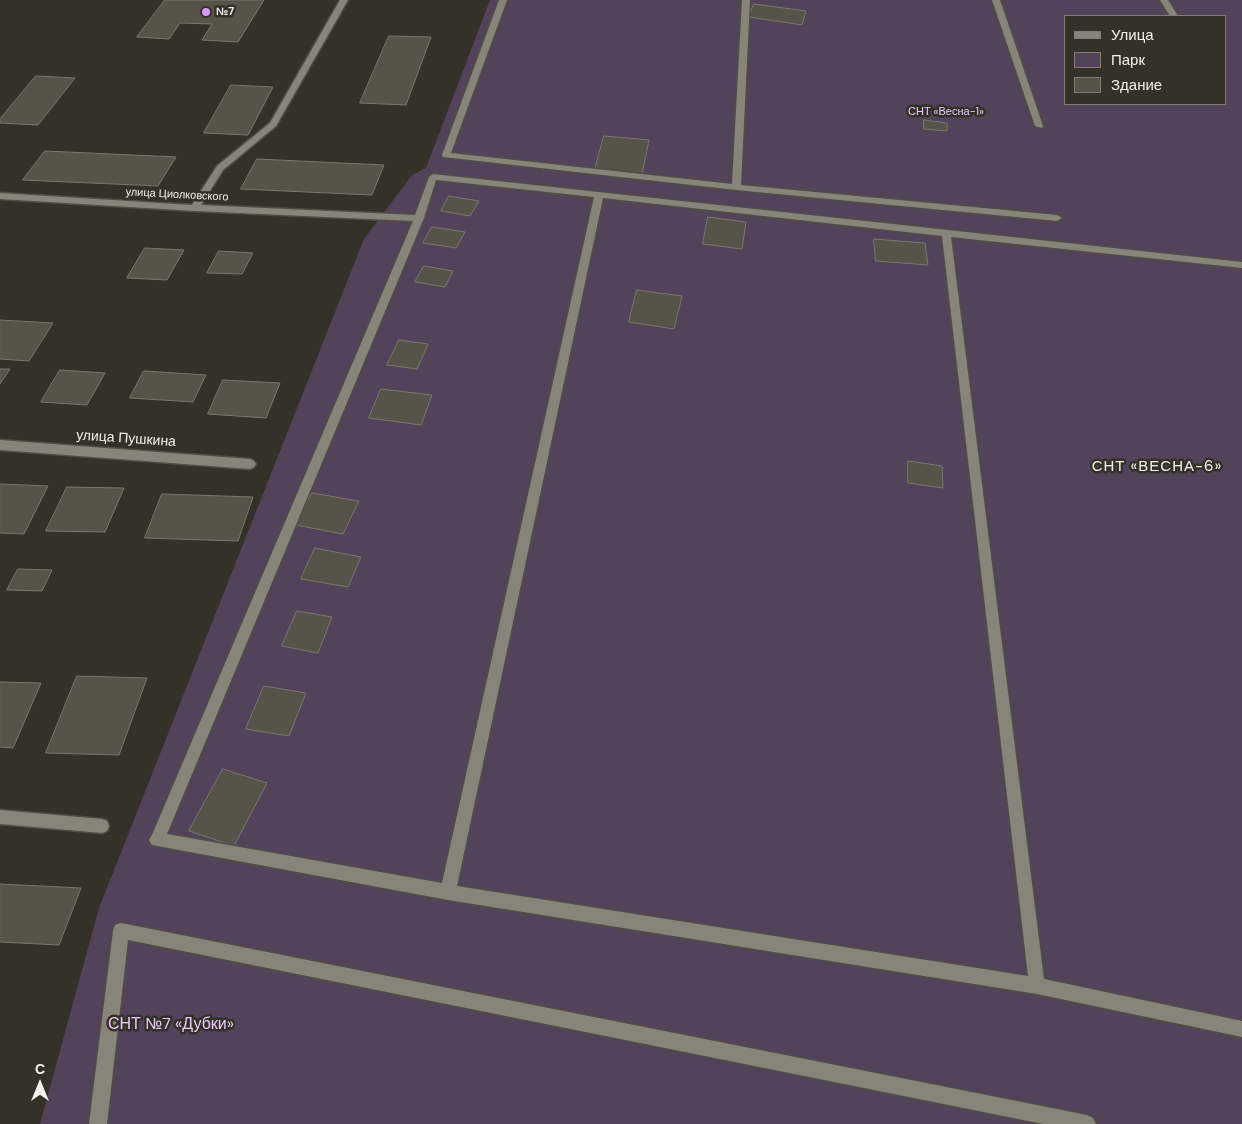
<!DOCTYPE html>
<meta charset="utf-8">
<style>
body{margin:0}
#map{position:relative;width:1242px;height:1124px;overflow:hidden;background:#353128;font-family:"DM Sans",sans-serif}
canvas{display:block}
.legend{position:absolute;left:1064px;top:15px;width:162px;height:90px;box-sizing:border-box;background:#353128;border:1px solid #817d76;margin:0;padding:6px 9px;list-style:none;font-size:15px;color:#f2f0ea}
.legend li{display:flex;align-items:center;gap:10px;height:25px}
.legend b{width:25px;border:1px solid #817d76}
.north{position:absolute;left:15px;top:1059px;width:50px;height:50px;-webkit-text-stroke:4px #353128;paint-order:stroke;rotate:0deg;font-size:14px;font-weight:700;line-height:20px;text-align:center;color:#f2f0ea}
.north::after{content:'';display:block;margin:auto;width:18px;height:22px;background:#f2f0ea;clip-path:polygon(50% 0,100% 100%,50% 72%,0 100%)}
</style>
<div id="map">
<canvas width="1242" height="1124"></canvas>
<ul class="legend">
<li><b style="height:6px;background:#89847a"></b>Улица</li>
<li><b style="height:14px;background:#52435a"></b>Парк</li>
<li><b style="height:14px;background:#575349"></b>Здание</li>
</ul>
<div class="north">С</div>
</div>
<script>
const c = document.querySelector('canvas').getContext('2d');
c.lineJoin = 'round';
function fill(path, color) {
  c.fillStyle = color;
  c.fill(path, 'evenodd');
}
function stroke(path, color, width, dash) {
  c.strokeStyle = color;
  c.lineWidth = width;
  c.lineCap = dash ? 'butt' : 'round';
  c.setLineDash(dash || []);
  c.stroke(path);
}
function label(font, color, halo, rows, align = 'center') {
  c.font = font + ' "DM Sans",sans-serif';
  c.lineWidth = 5;
  c.setLineDash([]);
  c.textBaseline = 'middle';
  c.strokeStyle = halo;
  c.fillStyle = color;
  for (const [text, x, y, turn = 0] of rows) {
    c.save();
    c.translate(x, y);
    c.rotate((+turn || 0) * Math.PI / 180);
    c.textAlign = isNaN(turn) ? turn : align;
    if (halo) c.strokeText(text, 0, 0);
    c.fillText(text, 0, 0);
    c.restore();
  }
}
const green = new Path2D(`
 M490,0H1242V1124H40L99,908L364,239L412,175L426,168ZM1066,16H1226V104H1066Z`);
const building = new Path2D(`
 M165,0H264L238,42L202,40L212,24L180,23L169,39L137,37Z
 M754,4L806,11L802,25L749,17Z
 M389,36L431,37L406,105L360,103Z
 M36,76L75,78L38,125L0,123V119Z
 M231,85L273,87L248,135L204,133Z
 M924,120L947,123V131L924,129Z
 M604,136L649,140L642,174L595,169Z
 M45,151L176,157L158,186L23,180Z
 M257,159L384,165L372,195L241,189Z
 M449,196L479,201L470,216L441,211Z
 M708,217L746,222L742,249L703,244Z
 M432,227L465,232L456,248L423,243Z
 M874,239L925,243L928,265L876,261Z
 M145,248L184,250L167,280L127,278Z
 M219,251L253,253L242,274L207,273Z
 M424,266L453,271L445,287L415,282Z
 M637,290L682,296L674,329L629,322Z
 M0,320L53,323L29,361L0,359Z
 M399,340L428,344L417,369L387,365Z
 M0,369H10L0,384Z
 M60,370L105,373L87,405L41,402Z
 M144,371L206,375L193,402L130,398Z
 M223,380L280,383L266,418L208,414Z
 M381,389L432,395L421,425L369,418Z
 M908,461L942,466L943,488L908,483Z
 M0,484L48,486L24,534L0,533Z
 M67,487L124,488L105,532L46,531Z
 M312,493L359,501L343,534L296,525Z
 M162,494L253,497L238,541L145,538Z
 M315,548L361,557L348,587L301,579Z
 M18,569L52,570L42,591L7,590Z
 M297,611L332,617L318,653L282,646Z
 M77,676L147,678L119,755L46,753Z
 M0,682L41,683L13,748L0,747Z
 M264,686L306,693L289,736L246,729Z
 M223,769L267,783L234,846L189,831Z
 M0,884L81,888L59,945L0,942Z`);
const minor = new Path2D(`
 M340,0H348L276,126L223,170L201,205L415,215L429,177L433,174L1242,262V268L951,237L1044,979L1242,1021V1037L1037,994L448,900L152,845L149,840L152,835L413,221L195,211L0,199V193L192,205L217,166L270,123ZM436,180L594,197L442,883L167,834L424,218ZM603,198L942,236L1028,976L457,886Z
 M499,0H507L451,153L732,184L742,0H750L741,185L1057,215L1062,218L1057,221L736,190L443,157L442,155Z
 M992,0H1000L1043,126L1042,128L1035,126Z
 M1160,0H1168L1178,16H1170Z
 M0,440L250,459L254,461L256,464L254,467L250,469L0,450Z
 M0,810L102,819L107,821L109,826L107,831L102,833L0,824Z
 M121,923L1087,1115L1093,1118L1096,1124H1043L128,940L107,1124H89L113,931L115,925Z`);
const markers = [
 [206,12,5,"#da9af7"]
];
const farPoinames = [
 ["№7",216,12]
];
const farParknames = [
 ["СНТ «Весна-1»",946,112]
];
const farStreetnames = [
 ["улица Циолковского",177,195,3]
];
const streetNames = [
 ["улица Пушкина",126,439,4]
];
const neighbourhoodNames = [
 ["СНТ «ВЕСНА-6»",1157,467]
];
const nearParknames = [
 ["СНТ №7 «Дубки»",171,1025]
];
fill(green, '#52435a');
fill(building, '#575349');
stroke(building, '#7b776c', 1);
stroke(minor, '#504d45', 3);
fill(minor, '#89847a');
for (const [x, y, r, color] of markers) {
  const dot = new Path2D();
  dot.arc(x, y, r, 0, 2 * Math.PI);
  c.fillStyle = color;
  c.fill(dot);
  stroke(dot, '#353128', 2);
}
label('bold 11px', '#f2f0ea', '#353128', farPoinames, 'left');
label('11px', '#ebc9fb', '#353128', farParknames);
label('11px', '#f2f0ea', '#353128', farStreetnames);
label('14px', '#f2f0ea', '#353128', streetNames);
c.letterSpacing = '1px';
label('15px', '#f2f0ea', '#353128', neighbourhoodNames);
c.letterSpacing = '0px';
label('16px', '#ebc9fb', '#353128', nearParknames);
</script>
